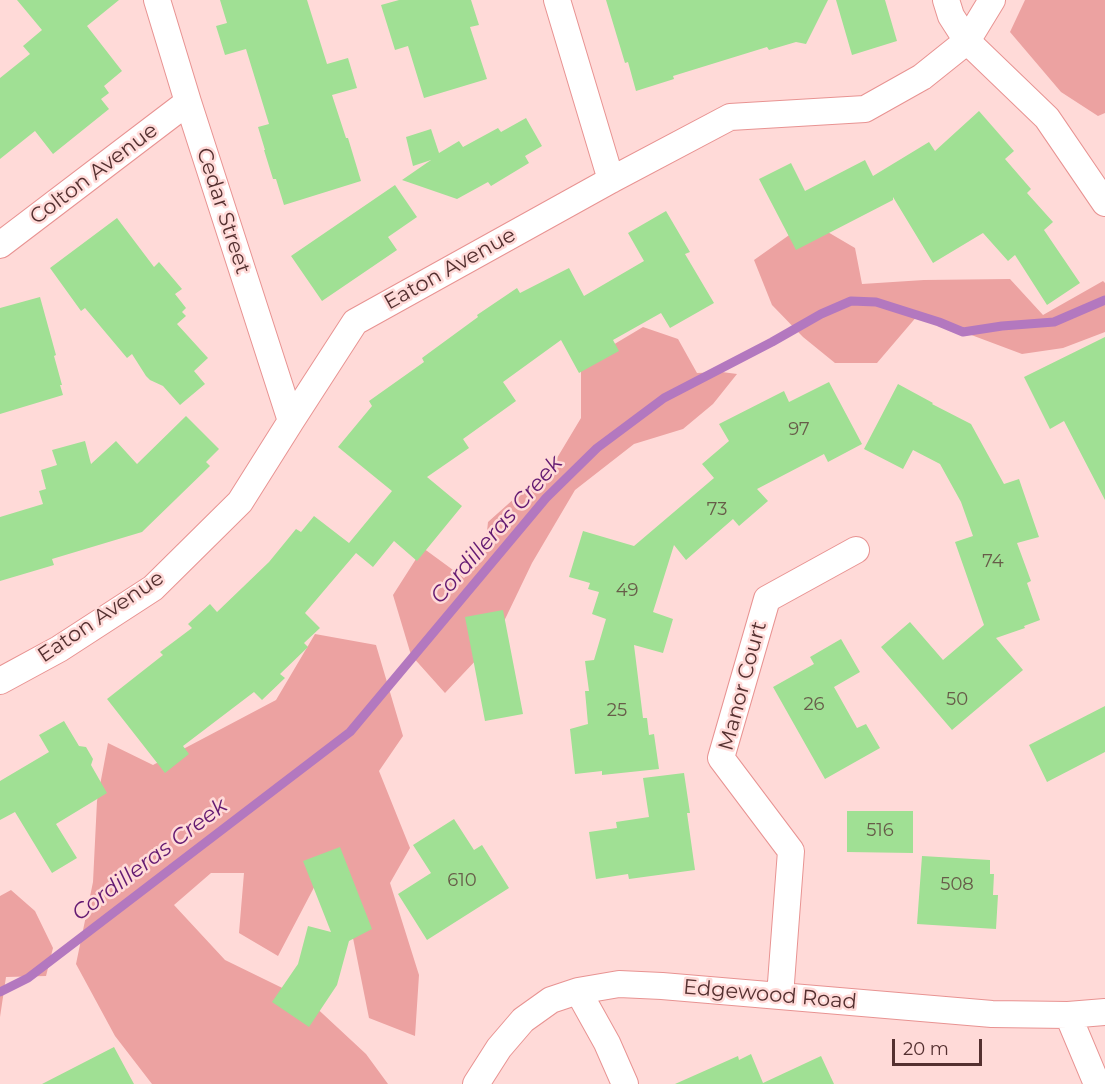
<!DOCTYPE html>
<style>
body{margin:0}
#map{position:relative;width:1105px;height:1084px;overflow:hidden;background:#ffdad8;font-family:Montserrat,sans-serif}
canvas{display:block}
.scale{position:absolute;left:892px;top:1039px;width:90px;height:27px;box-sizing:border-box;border:3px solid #543030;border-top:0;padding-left:8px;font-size:18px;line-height:21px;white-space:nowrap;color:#543030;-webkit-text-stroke:4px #ffdad8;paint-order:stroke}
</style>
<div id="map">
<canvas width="1105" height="1084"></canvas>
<div class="scale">20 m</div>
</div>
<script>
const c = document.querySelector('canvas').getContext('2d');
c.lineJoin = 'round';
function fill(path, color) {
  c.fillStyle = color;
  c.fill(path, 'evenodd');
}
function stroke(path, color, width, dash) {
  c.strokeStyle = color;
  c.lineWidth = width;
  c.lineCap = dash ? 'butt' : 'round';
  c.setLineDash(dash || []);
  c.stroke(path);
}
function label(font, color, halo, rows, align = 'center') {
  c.font = font + ' Montserrat,sans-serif';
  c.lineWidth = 5;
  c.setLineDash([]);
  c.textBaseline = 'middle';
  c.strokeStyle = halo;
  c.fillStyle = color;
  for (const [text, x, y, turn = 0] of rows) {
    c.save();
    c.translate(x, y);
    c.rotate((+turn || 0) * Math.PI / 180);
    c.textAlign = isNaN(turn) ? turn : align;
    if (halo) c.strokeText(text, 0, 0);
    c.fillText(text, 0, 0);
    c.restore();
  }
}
const green = new Path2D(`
 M1025,0H1105V113L1098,116L1061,92L1010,32Z
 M809,221L855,248L862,284L924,280L1010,279L1043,315L1103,281L1105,283V332L1063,348L1022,354L918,315L877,363H835L803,337L772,305L754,260Z
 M643,327L678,339L697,373L722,372L737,374L713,404L683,429L634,444L575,490L532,563L495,640L445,693L411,655L393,595L423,548L464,578L484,559L488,522L554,463L581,418V364Z
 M315,634L376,645L403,736L379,771L410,848L390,883L419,975L415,1036L369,1018L352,933L331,855L278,956L239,933L244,873H211L174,905L225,960L309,1001L366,1054L388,1084H152L115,1036L76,964L93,882L97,801L108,743L153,765L276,700Z
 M11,890L35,911L53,948L46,976L6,977L0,1017V896Z`);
const stream = new Path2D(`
 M0,992L28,978L350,732L546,498L597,448L664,398L772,342L821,314L851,301L876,302L939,322L963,332L1002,326L1054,322L1105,300`);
const building = new Path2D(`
 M17,0H119L87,26L122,71L104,86L109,93L101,99L109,109L53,154L35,131L0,159V78L30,54L23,46L42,30Z
 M220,0H307L327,64L348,58L357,88L332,95L346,138H348L361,181L284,205L276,179H273L264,150H265L258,127L269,124L246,49L225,55L216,26L227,23Z
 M399,0H471L479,25L470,27L487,79L424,98L408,46L395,50L381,5Z
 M606,0H828L806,44L796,42L769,50L767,47L673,76L674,79L636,91L628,62L625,63Z
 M836,0H885L897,41L852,55Z
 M979,111L1014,151L1005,159L1031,189L1027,193L1053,222L1044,230L1080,283L1047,305L1015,255L1008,261L983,233L933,263L893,197V200L796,250L759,179L791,163L805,191L865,160L873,176L929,142L935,151Z
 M526,118L542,146L525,156L529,163L491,186L488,182L457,199L402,180L431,160L413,166L406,137L431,129L439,153L459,141L463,147L498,128L501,132Z
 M395,185L417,217L388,237L397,250L322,301L291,256Z
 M666,211L690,252L685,254L714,303L670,328L661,313L613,340L619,351L579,373L561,340L503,382L516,401L463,439L469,448L427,477L462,506L417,561L394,541L373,567L356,553L305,613L320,628L304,643L308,647L280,674L285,678L262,700L254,692L183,746L189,754L165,773L107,699L163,655L160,652L192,628L188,624L210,604L217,612L269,562L296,529L301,532L314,516L349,543L392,491L338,447L372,406L369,401L424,362L422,358L478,317L477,315L517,288L520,293L569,268L584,296L644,261L628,233Z
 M117,218L154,267L159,262L182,289L175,294L186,308L182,312L186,316L177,324L208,358L194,371L205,384L180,405L163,386L150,380L146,376L132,354L127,358L85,308L81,311L50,268Z
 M40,297L56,355L54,356L62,385H60L63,395L0,414V308Z
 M1105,337V500L1064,421L1050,429L1024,377Z
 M829,382L862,444L828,462L824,454L757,489L768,501L739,526L733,519L686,560L674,545L653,612L673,619L663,653L634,645L643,718H647L649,735L654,734L659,769L602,775V771L575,774L570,729L588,724L585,691H589L585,661L594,660L606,619L592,614L599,592L588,589L590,583L569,577L583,531L634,546L714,478L702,464L729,441L719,424L784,391L789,402Z
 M898,384L933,403L932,404L971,424L1004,484L1019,479L1039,537L1017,543L1031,581L1027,583L1040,620L1024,626L1025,628L996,638L1023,670L952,730L881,647L910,622L943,660L984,625L955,542L973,536L961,502L940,464L913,450L903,469L864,449Z
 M186,416L219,449L206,462L210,466L142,532L52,559L54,565L0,581V517L43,504L39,491L46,489L41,470L57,465L52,450L85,441L91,464L116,441L137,464Z
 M503,610L523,714L485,721L465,617Z
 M841,639L860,672L834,687L857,728L866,724L880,748L825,779L773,687L814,664L810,657Z
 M1105,706V752L1047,782L1029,745Z
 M64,721L79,746L86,747L93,759L91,765L107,793L56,824L77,858L52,873L15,812L0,820V781L49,752L39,735Z
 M684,773L690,813H687L695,870L629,879L628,874L596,879L589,832L617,828L616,822L649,817L643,778Z
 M847,811H913V853L847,852Z
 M454,819L474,850L482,845L509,888L427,940L398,894L431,873L413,845Z
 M340,847L372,929L349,941L337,985L309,1027L272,1002L298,964L308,926L331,932L303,861Z
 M922,856L990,860V874H994L993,895H998L996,929L917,924Z
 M114,1047L134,1084H42Z
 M751,1054L763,1083L821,1056L834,1084H675L738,1056L739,1060Z`);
const street = new Path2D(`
 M157,0L188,102L291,421
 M557,0L611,180
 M946,0L951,16L967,41L1047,118L1105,203
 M0,245L188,102
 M0,681L59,649L153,588L240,502L291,421L355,322L611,180L730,117L865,109L922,77L967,41L992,0
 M578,991L607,1043L625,1084
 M780,996L791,851L721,758L767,599L856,550
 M1068,1015L1097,1084
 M476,1084L499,1048L523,1020L551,1000L578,991L619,984L662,986L992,1014L1068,1015L1105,1012`);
const numberNames = [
 ["97",799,430],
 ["73",717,510],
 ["74",993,562],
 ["49",627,591],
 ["50",957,700],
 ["26",814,705],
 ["25",617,711],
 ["516",880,831],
 ["610",462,881],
 ["508",957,885]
];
const streetNames = [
 ["Colton Avenue",94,174,-37],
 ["Cedar Street",223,211,72],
 ["Eaton Avenue",450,269,-29],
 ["Eaton Avenue",101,617,-34],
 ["Manor Court",743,686,-75],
 ["Edgewood Road",770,995,5]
];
const waterNames = [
 ["Cordilleras Creek",497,530,-49],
 ["Cordilleras Creek",150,860,-37]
];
fill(green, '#eca2a1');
stroke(stream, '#b378bf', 9);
fill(building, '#a0e094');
stroke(street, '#e89392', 28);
stroke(street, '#fff', 26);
label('18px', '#675c49', null, numberNames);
label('21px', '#543030', '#ffdad8', streetNames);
label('italic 22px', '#631971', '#ffdad8', waterNames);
</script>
